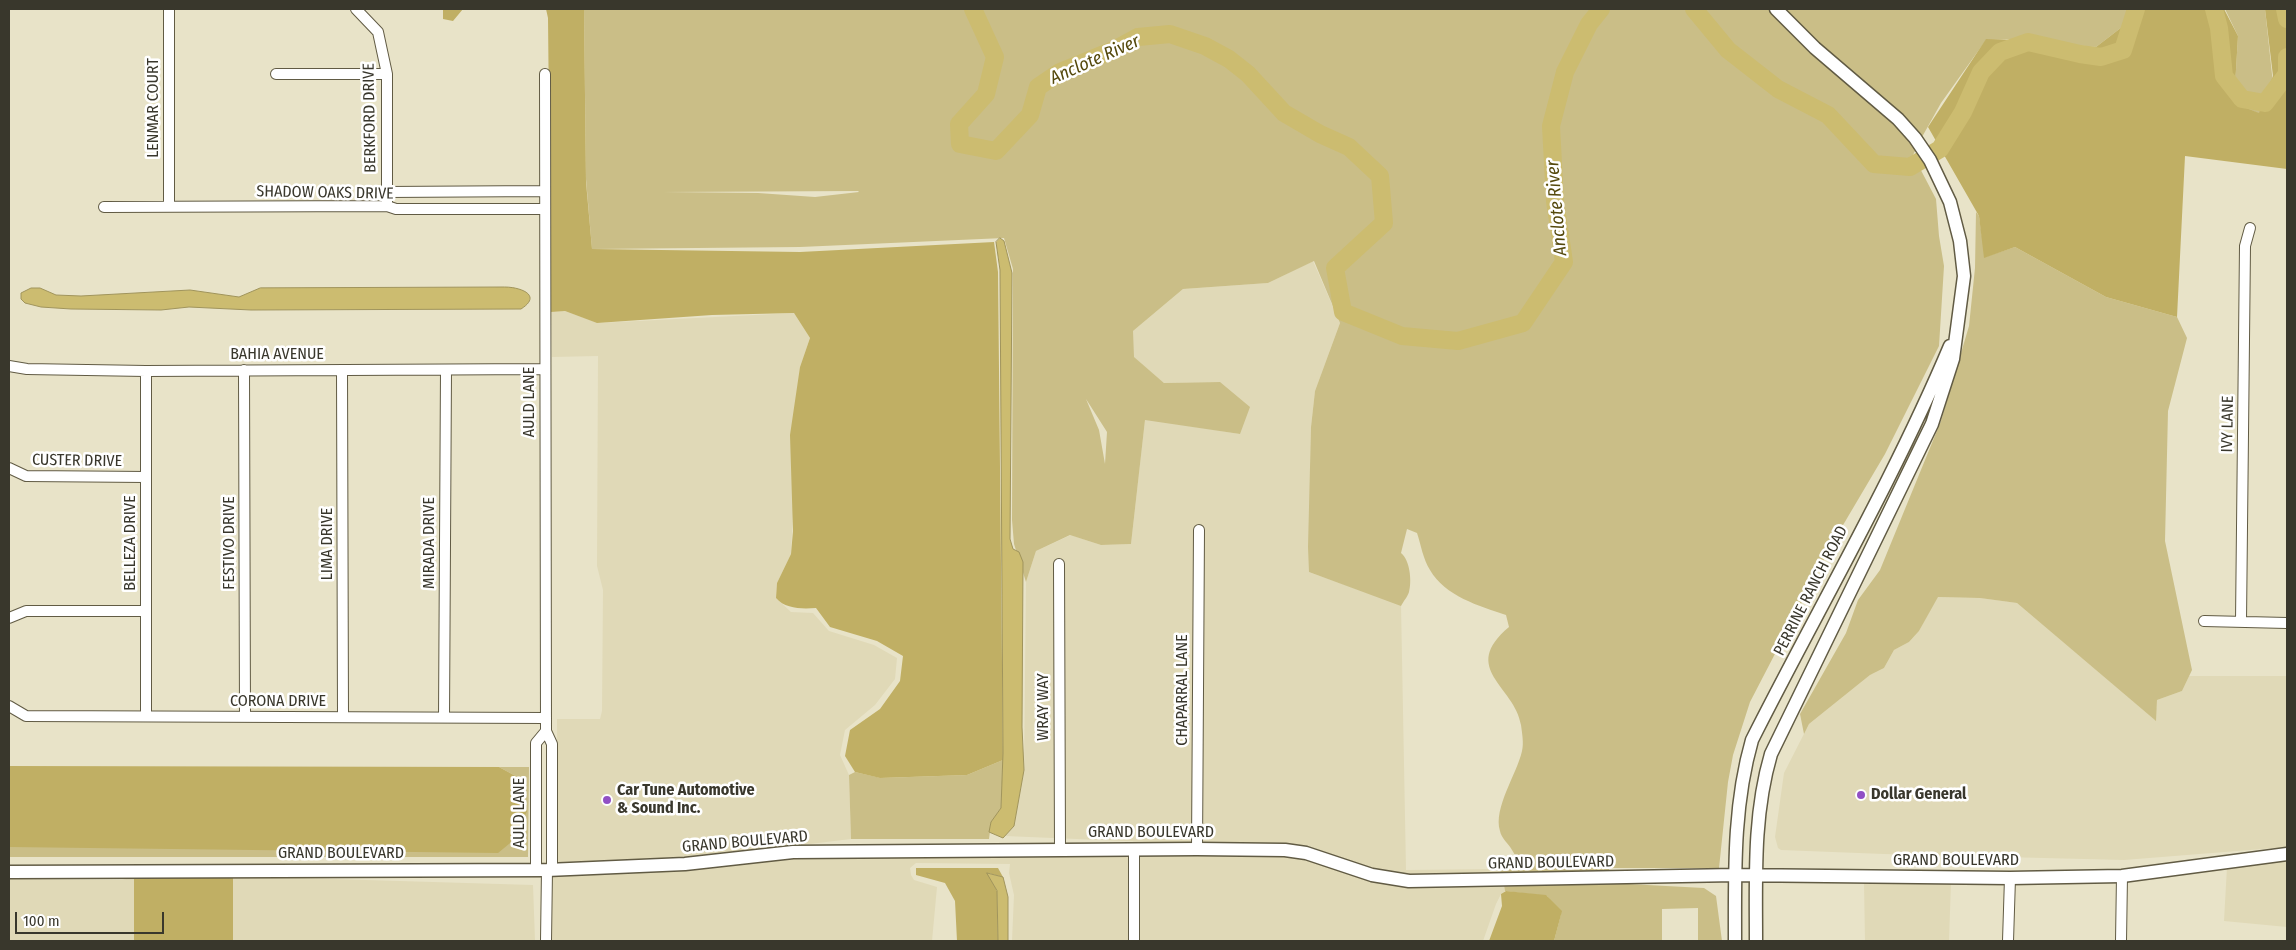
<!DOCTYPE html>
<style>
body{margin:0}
#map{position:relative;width:2296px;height:950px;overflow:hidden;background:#e8e3c8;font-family:"Fira Sans Condensed",sans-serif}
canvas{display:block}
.frame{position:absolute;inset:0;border:10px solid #39372c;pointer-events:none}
.scale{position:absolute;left:15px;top:912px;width:149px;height:22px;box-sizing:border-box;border:2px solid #39372c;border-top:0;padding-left:6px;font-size:15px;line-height:18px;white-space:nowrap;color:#39372c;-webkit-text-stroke:4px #fff;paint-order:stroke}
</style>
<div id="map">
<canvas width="2296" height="950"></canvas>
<div class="frame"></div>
<div class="scale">100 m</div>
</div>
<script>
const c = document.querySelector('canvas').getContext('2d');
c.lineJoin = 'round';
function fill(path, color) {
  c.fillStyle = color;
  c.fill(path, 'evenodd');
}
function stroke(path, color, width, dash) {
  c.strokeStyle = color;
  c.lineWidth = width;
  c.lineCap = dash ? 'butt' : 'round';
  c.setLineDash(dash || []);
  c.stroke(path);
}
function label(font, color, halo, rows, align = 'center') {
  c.font = font + ' "Fira Sans Condensed",sans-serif';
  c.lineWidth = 5;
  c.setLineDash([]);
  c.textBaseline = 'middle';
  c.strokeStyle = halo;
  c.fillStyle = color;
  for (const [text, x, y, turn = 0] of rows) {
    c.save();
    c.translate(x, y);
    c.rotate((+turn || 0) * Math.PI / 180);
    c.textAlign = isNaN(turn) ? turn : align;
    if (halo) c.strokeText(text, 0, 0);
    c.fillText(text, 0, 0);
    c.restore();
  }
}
const built = new Path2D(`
 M1313,261L1340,323L1315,391L1311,427L1309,572L1401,605L1406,870L1499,869L1501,875L1410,876L1374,870L1332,855L1197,844L1005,836L1014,826L1024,770L1026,582L1036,551L1071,535L1101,545L1131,544L1145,419L1240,434L1219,382L1164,383L1133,357V331L1183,289L1268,283Z
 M565,311L598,323L794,313L810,338L800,367L791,554L777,583L776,598L791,612L813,613L829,631L874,645L897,658L895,679L875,705L845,730L840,755L849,775L851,839L685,859L558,862L557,719H600L602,711L603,590L597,566L598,356L552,357L551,312Z
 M1937,597L1981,598L2017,603L2155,720L2157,700L2182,691L2189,676H2287V852L2275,848L2124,860L1884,854L1781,850L1778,848L1775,837L1784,773L1809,724L1870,675L1884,668L1894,650L1909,642L1919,631Z
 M1134,854L1284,855L1305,858L1371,880L1504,885L1505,891L1501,894L1496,904L1483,941H1012L1014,895L1009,873L1010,864L916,863L910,868L911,875L914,880L937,887L932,941H545L547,875L794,857Z
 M2287,859V927L2224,921L2227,867Z
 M233,876L533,885L535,941H233Z
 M134,877V941H9V879L122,880Z
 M1864,882H1951L1949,941H1865Z`);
const green = new Path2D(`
 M584,9H1769L1894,122L1916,149L1913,155L1936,199L1939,236L1944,266L1939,346L1885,454L1833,542L1750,702L1733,755L1728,782L1719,868H1609V873L1501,875L1500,869L1520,868C1518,862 1516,856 1512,850C1509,844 1501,838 1500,831C1493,808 1517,774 1522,751C1524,743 1522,733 1521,725C1515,686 1459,669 1509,627L1506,615C1479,606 1445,596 1430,570C1423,559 1421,545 1417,533L1407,529L1401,553C1410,560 1412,581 1409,592C1408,596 1403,602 1401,606L1309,572L1308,547L1311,427L1315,391L1340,323L1314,261L1268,283L1183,289L1133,331L1134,357L1164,383L1220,382L1250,407L1240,434L1145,420L1131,544L1101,545L1070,535L1036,551L1026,582L1014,544L1012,520L1013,269L1004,238L800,247L592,249L586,179ZM663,192L858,191L859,192L815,197L758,193ZM1086,399L1107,432L1105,464L1099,430Z
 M1783,9H2129L2122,27L2096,47L2012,39L1986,40L1941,103L1922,137L1819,44Z
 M2225,9H2265L2274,93L2260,114L2234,103L2238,36Z
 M1976,212L1979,216L1985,257L2015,247L2106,297L2177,317L2187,338L2168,411L2165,541L2192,670L2182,691L2157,700L2156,721L2017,603L1980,598L1938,597L1919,631L1909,642L1894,650L1884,668L1870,675L1809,724L1804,734L1800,714L1846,633L1858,600L1880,570L1941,421L1969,326L1975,268Z
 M1003,760L1001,808L991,823L989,839H851L849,775L855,772L881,778L967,775Z
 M499,767H529L528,857H9V847L523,780Z
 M1609,883L1704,888L1716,896L1722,941H1698V908L1662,909V941H1554L1561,914L1547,896L1505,891L1504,885Z`);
const forest = new Path2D(`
 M443,9H463L453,21L443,19Z
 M546,9H584L586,182L592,249L800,252L994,242L998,272L1003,760L967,775L880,778L855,772L845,756L850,730L880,709L900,681L903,656L877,641L830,627L816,608C802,609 785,609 776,598L777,583L791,554L793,531L790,435L800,367L810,338L794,313L712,315L597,323L565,311L551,312L548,18Z
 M2129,9H2224L2238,36L2234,103L2259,113L2273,76L2265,9H2287V169L2185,156L2177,317L2106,297L2015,247L1984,258L1979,216L1928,127L1986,39L2018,40L2096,47L2122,27Z
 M9,766L499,767L523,780L527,811L515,839L498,853L9,847Z
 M916,868H998L1003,877L988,873L997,891L998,941H957L955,901L945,883L916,875Z
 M233,876V941H134V877Z
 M1506,891L1546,895L1562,911L1554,941H1489L1502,906L1501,894Z`);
const water = new Path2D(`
 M1000,238L1004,241L1012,273L1010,539L1013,549L1019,552L1023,562L1022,727L1024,770L1014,826L1003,838L989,832L991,822L1001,808L1003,753L1000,270L996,242Z
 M505,287C520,287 543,295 521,309L251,310L189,307L161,310L71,309L41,307L25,303L21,299V293L31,288H40L56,295L81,296L190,290L239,297L260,288Z
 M987,873L1003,877L1008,897V941H998L997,891Z`);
const river = new Path2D(`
 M973,9L995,57L986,94L959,124L960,144L996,151L1030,115L1038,87L1060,72L1116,49L1138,37L1170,34L1205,46L1229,59L1248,74L1284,113L1320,134L1349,147L1380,176L1384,223L1335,268L1343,312L1402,336L1458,341L1523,323L1564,262L1555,201L1551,126L1565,72L1589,24L1601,9
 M1694,9L1728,50L1778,89L1828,115L1874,164L1910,167L1940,149L1963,112L1981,72L2000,52L2028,42L2080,54L2101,57L2123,50L2136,9
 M2214,9L2219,28L2224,76L2242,99L2265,103L2287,74V57
 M2285,9L2287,19`);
const minor = new Path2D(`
 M169,9V207
 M356,9L378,32L387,74V206
 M276,74H387
 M545,74L546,731L552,744V870
 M387,192L545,191
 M104,207L387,206L396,209H545
 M9,366L27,369L146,371L545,369
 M244,370L245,717
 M342,370L343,717
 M9,468L26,476L146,477
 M1059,564L1060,849
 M9,618L26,611H146
 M2204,621L2287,623
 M2241,621L2245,246L2250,228
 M9,706L26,716L546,718
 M146,716V371
 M444,717L446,370
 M1134,849V941
 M1197,849L1199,530
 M536,870V743L546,731
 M546,941L547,870
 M2008,941L2010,878
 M2121,941L2122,876`);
const tertiary = new Path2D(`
 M9,872L547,870L685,864L793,852L1197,849L1285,850L1306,853L1372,875L1409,881L1735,875L2010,878L2122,876L2287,854
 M1735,941C1735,873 1733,806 1752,740C1818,609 1893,481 1950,346
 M1756,941C1756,878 1753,815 1771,754L1932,424L1953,359L1964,276L1960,241L1950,202L1930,160L1915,138L1898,119L1815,48L1776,9`);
const markers = [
 [1861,795,5,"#9150c5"],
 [607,800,5,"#9150c5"]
];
const streetNames = [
 ["LENMAR COURT",154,108,-90],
 ["BERKFORD DRIVE",370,118,-91],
 ["SHADOW OAKS DRIVE",325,193,1],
 ["BAHIA AVENUE",277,355],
 ["AULD LANE",530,402,-90],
 ["IVY LANE",2228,424,-89],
 ["CUSTER DRIVE",77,461,1],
 ["BELLEZA DRIVE",131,543,-90],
 ["FESTIVO DRIVE",230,543,-90],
 ["MIRADA DRIVE",430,543,-90],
 ["LIMA DRIVE",328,544,-90],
 ["PERRINE RANCH ROAD",1811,591,-63],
 ["CHAPARRAL LANE",1183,690,-90],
 ["CORONA DRIVE",278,702],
 ["WRAY WAY",1044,707,-90],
 ["AULD LANE",520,813,-90],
 ["GRAND BOULEVARD",1151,833],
 ["GRAND BOULEVARD",745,842,-5],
 ["GRAND BOULEVARD",341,854],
 ["GRAND BOULEVARD",1956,861],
 ["GRAND BOULEVARD",1551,863,-1]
];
const poiNames = [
 ["Car Tune Automotive",617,791],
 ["& Sound Inc.",617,809],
 ["Dollar General",1871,795]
];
const waterNames = [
 ["Anclote River",1095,60,-24],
 ["Anclote River",1557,208,-95]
];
fill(built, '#e0d9b7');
fill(green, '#cabe87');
fill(forest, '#c0af64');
fill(water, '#ccbc70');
stroke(water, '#a0945c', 1);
stroke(river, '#ccbc70', 18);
stroke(minor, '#615b44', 12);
stroke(tertiary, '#615b44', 15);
stroke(minor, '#fff', 10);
stroke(tertiary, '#fff', 12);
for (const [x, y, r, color] of markers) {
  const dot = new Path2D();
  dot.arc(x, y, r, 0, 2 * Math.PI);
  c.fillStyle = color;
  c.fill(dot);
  stroke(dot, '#fff', 2);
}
label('16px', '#39372c', '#fff', streetNames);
label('bold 16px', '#39372c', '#fff', poiNames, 'left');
label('italic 18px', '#54480b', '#fff', waterNames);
</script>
